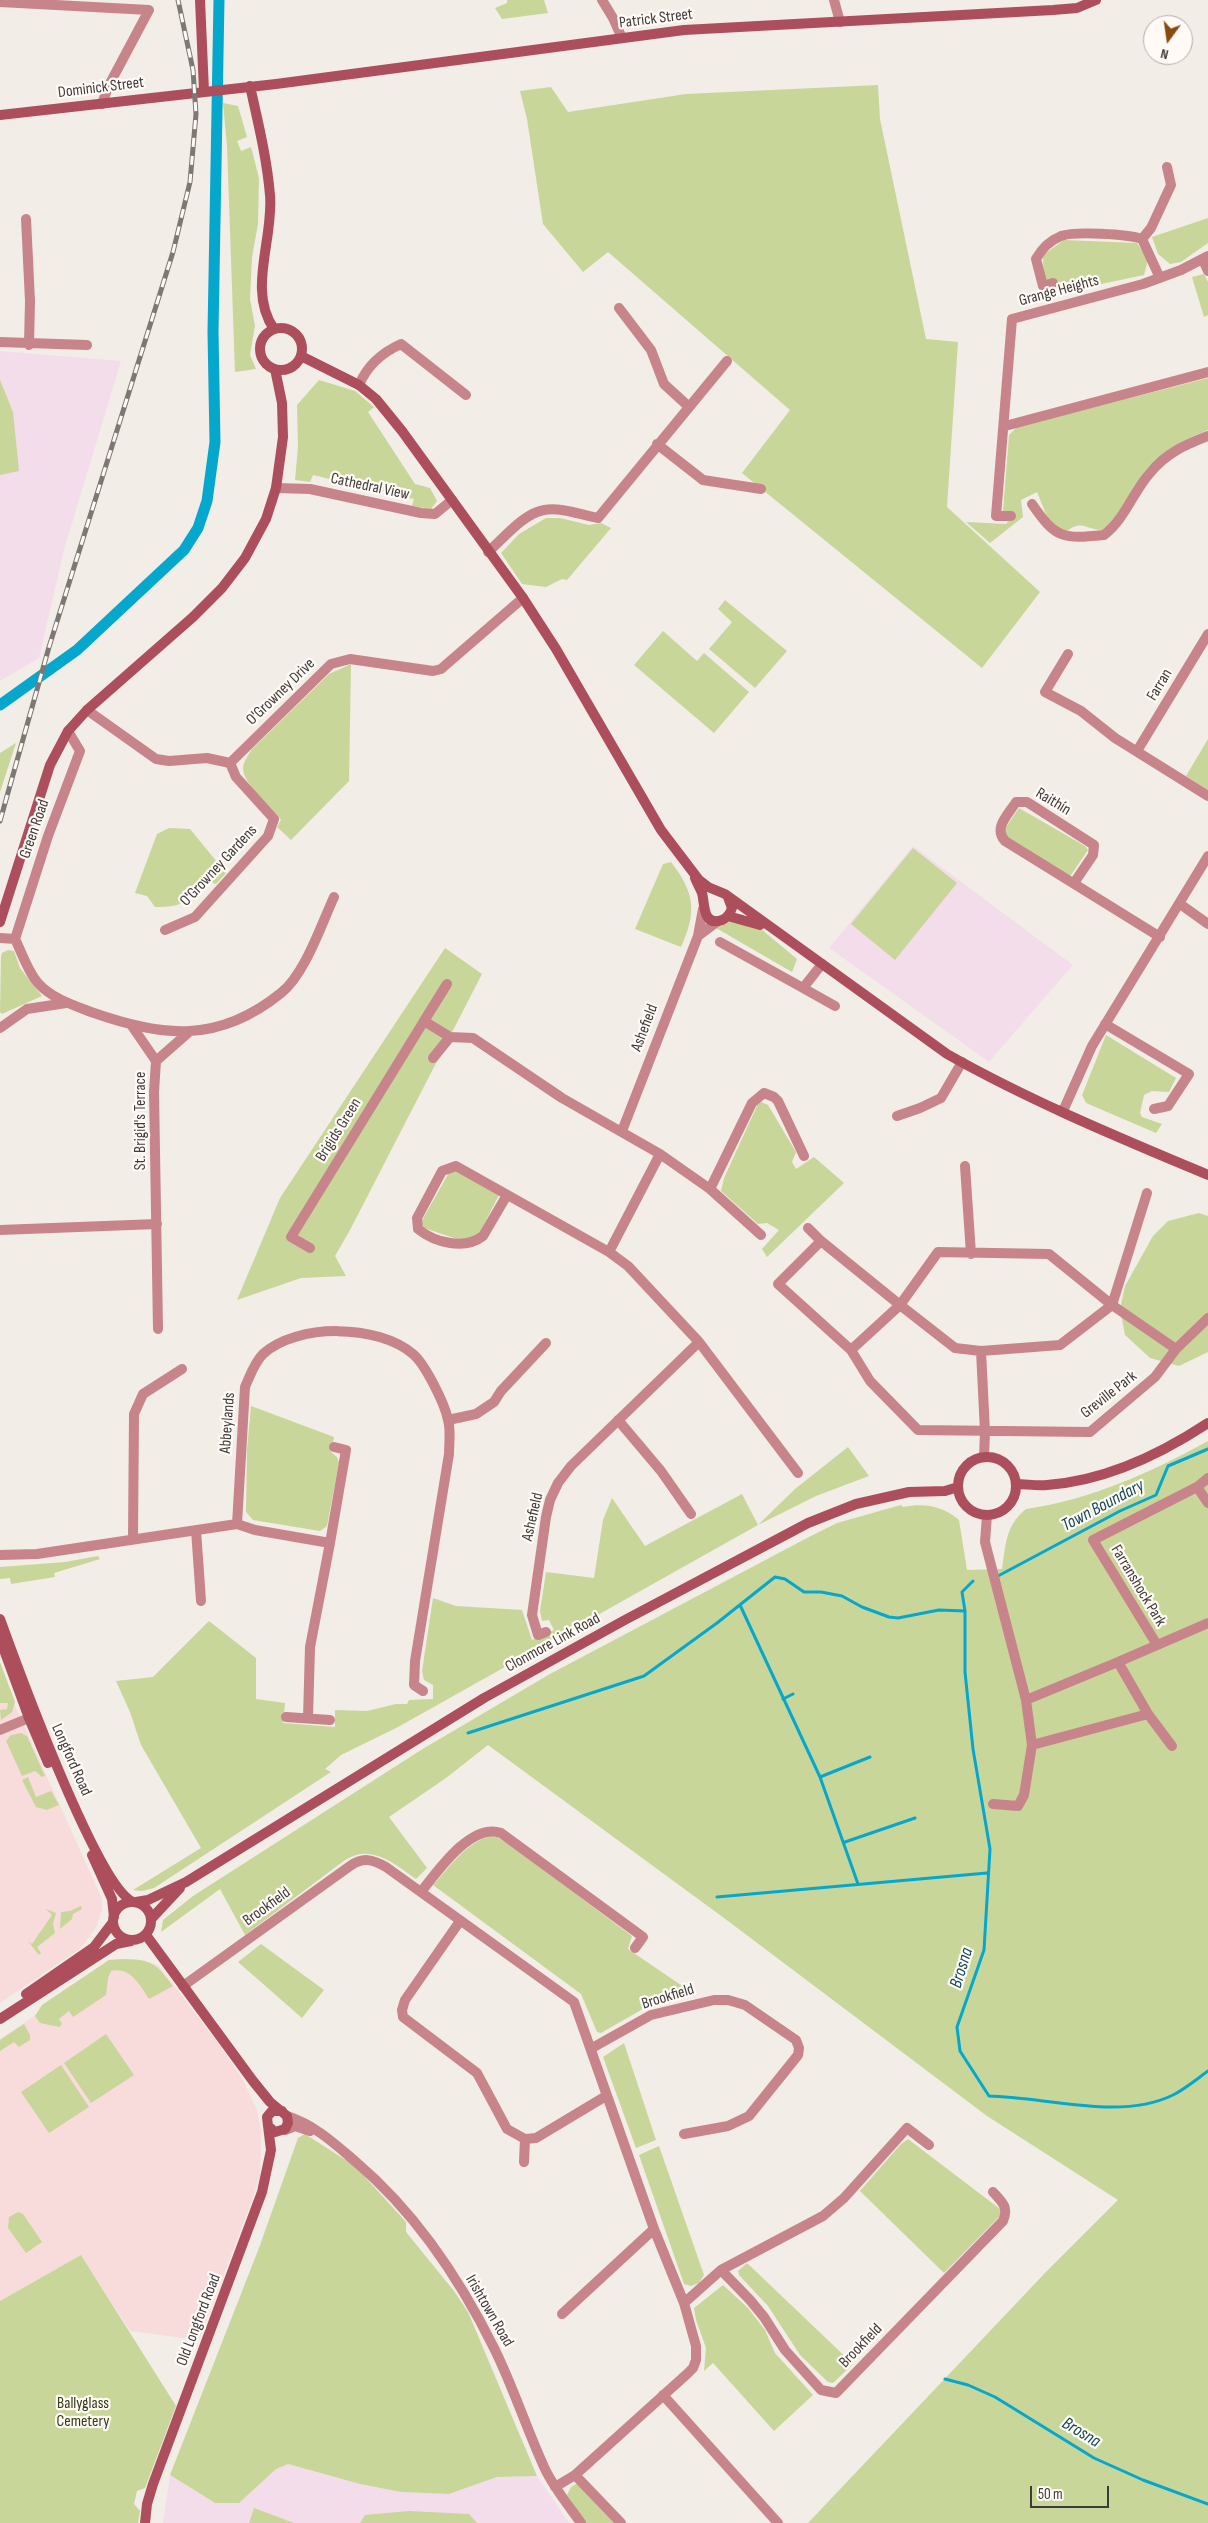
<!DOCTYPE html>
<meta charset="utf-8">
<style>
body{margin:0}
#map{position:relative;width:1208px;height:2523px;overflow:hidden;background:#f2ede7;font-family:"Sofia Sans Condensed",sans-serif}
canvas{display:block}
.north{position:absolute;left:1143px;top:15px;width:50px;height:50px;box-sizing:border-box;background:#fffaf6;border:1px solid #b2aeab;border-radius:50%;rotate:194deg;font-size:14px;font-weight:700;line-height:20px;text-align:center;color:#3e3c3a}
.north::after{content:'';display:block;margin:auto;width:18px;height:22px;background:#894b0e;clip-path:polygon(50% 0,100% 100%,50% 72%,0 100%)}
.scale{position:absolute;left:1030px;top:2486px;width:79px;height:22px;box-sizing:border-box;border:2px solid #3e3c3a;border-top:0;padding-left:6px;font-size:15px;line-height:18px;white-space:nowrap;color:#3e3c3a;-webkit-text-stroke:4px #fffaf6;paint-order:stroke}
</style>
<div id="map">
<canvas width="1208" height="2523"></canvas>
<div class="north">N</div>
<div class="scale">50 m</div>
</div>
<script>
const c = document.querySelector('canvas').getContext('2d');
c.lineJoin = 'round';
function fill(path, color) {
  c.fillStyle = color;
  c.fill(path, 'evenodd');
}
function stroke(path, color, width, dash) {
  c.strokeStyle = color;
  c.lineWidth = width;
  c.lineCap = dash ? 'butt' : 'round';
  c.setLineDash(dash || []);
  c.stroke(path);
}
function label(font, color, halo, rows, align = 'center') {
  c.font = font + ' "Sofia Sans Condensed",sans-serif';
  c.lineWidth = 4.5;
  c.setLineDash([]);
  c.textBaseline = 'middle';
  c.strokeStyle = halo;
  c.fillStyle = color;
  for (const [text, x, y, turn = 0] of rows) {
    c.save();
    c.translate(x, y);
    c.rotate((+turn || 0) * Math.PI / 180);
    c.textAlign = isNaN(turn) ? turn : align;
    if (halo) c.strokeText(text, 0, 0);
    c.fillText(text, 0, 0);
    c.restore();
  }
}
const education = new Path2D(`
 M0,351L121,361L64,550L39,658L0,681Z
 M913,846L1073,965L989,1062L829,948Z
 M288,2464L360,2484L401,2492L449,2494L497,2477L537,2476L569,2523H163L170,2475L215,2503H238L276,2469Z`);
const medical = new Path2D(`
 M0,1672L102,1899V1909L96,1928L80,1949L0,2003Z
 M136,1959L158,1965L221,2047L243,2080L257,2110L261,2131L260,2176L253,2198L199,2340L130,2331L81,2255L0,2301V2039L37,2014L42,2005L109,1960Z`);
const green = new Path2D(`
 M507,0H544L548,13L502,19L495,8L507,3Z
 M878,85L880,119L926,339L958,342L947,507L1040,592L982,668L742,473L790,410L608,252L583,272L543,224L527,119L520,91L551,87L568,112L686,94Z
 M223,103L238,106L247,137L237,141L241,151L251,147L259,178L258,224L252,257L250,299L255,326L250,355L256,369L235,372L227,146Z
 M1208,218V243L1181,262L1170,264L1158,254L1152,237Z
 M1064,240L1137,243L1148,260L1144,275L1044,296L1043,255Z
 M1204,274L1208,282V315L1204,317L1192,277Z
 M1208,378V430C1185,440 1163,449 1146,470C1131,490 1122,512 1103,530C1084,530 1084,518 1064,533L1048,519L1037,492L1021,500L1023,517L990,543L966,522L1006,524L1015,513L1003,511L1009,435L1017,427Z
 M0,380L13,412L19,471L0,475Z
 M319,380L355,391L374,407L368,412L415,484L430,488L437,501L431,509L412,506L414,499L313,475L310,482L295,480L298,447L297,405Z
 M546,518H560L589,525L601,523L611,528L567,580L562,579L546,587L522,584L501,553L519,534Z
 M725,600L787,651L755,688L709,649L732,622L718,609Z
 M663,631L697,661L704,653L749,692L714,733L634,665Z
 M351,664L349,781L291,840L277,827L281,820C271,805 237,781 244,763C246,758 249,754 252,749L329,674Z
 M1208,739V790L1186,776Z
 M16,743L0,792V753Z
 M1019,808L1085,846L1088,850L1071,875H1067L1006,836L1004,830Z
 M169,828L190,829L226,873L216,884L207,881C189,902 183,907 155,907L147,896L135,893L157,834Z
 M913,848L957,883L895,960L851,924Z
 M671,862C695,893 697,912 681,947L635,929L663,864Z
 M730,921L755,924L797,959L792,972L716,928Z
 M445,948L482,974L350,1230L335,1256L346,1276L301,1278L237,1300L280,1198Z
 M8,950L14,951L20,968L42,996L2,1014L0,1012L1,957L2,953Z
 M1106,1035L1176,1078L1169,1092L1152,1091L1144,1095L1140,1113L1142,1117L1162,1124L1156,1133L1086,1103L1082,1095Z
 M761,1102L768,1105L796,1152L792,1162L796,1169L814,1157L844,1183L767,1257L762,1249L779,1230L767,1223L758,1224L721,1191L724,1178L758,1104Z
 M450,1171H460L499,1195L479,1234L463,1241L424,1228L421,1222Z
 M1199,1213L1208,1216V1352L1179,1366L1150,1358L1125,1335L1120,1309L1125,1286L1153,1236L1168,1221Z
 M251,1406L334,1437L331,1452L337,1457L339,1462L327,1526L320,1531L253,1520L246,1512L247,1449Z
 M1208,1441V2523H808L1045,2273L1118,2200L987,2116L724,1918L488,1745L446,1778L389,1817L427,1868L416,1879C395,1864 371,1843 345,1860L245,1935L220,1889L161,1932L163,1920L193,1896L421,1750L550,1674L807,1538L837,1523L901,1505L903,1507C925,1503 942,1506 959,1520L967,1570L1002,1569C1006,1545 1005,1526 1026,1509C1090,1500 1152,1472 1208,1441Z
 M848,1447L869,1476L816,1496L758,1525L398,1727L341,1755L325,1769L331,1772L154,1888L142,1891L133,1890L201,1848L141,1745L130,1712L116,1681L153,1677L209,1621L256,1658V1699L285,1703L283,1723L335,1727V1710L367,1711L396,1704H407L409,1700L433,1699V1685L424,1680L422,1671L433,1598L456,1606L522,1610L532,1640L554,1630L549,1620L542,1621L540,1611L546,1572L594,1578L603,1520L612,1498L645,1546L742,1494L758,1525L795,1489Z
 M98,1556L100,1559L54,1573L55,1577L11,1584L10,1578L0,1579V1567L65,1562Z
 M0,1662L15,1702L12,1712L1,1720L0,1710L7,1709L8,1703H0Z
 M21,1733L27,1736L45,1776L42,1777L35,1771L22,1776L6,1741L11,1735Z
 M28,1777L36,1797L51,1791L59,1805L47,1810L36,1807L22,1780Z
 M491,1836L497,1837L510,1845L632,1936L628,1949L694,1994L648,2006L601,2033L597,2032L581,1994L433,1885C449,1868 467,1841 491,1836Z
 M81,1906L82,1909L73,1914L72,1919L60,1929L61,1912L70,1911Z
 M46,1909L56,1913L53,1924L55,1933L37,1947L41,1953L39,1955L28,1941L32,1944L52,1915Z
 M261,1944L324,1990L302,2018L238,1962Z
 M122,1959C152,1960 155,1962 173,1986L149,1999C140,1985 130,1966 111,1971L108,1978L106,1995L73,2017L69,2011L59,2019L62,2024L59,2027L40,2023L35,2016L42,2005L109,1960Z
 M24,2024L30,2035V2040L19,2047L14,2042L0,2051V2040Z
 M106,2034L134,2075L91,2103L64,2063Z
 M624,2043L656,2140L636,2148L603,2057Z
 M61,2065L89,2107L49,2133L21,2092Z
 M305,2134L355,2166L406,2222V2232L454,2291L468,2312L537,2476L497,2477L449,2494L401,2492L360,2484L288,2464L276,2469L239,2503H215L170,2475L259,2248L298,2138Z
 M908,2139L1000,2209V2216L944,2273L860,2191L900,2145Z
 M659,2146L704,2275L699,2283L691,2286L684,2284L639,2155Z
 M18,2212L23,2214L42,2242L26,2253L8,2228L9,2217Z
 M81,2255L176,2406L145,2488L137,2491L134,2504L140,2511L138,2523H0V2301Z
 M747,2263L853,2364L833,2383L828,2382L800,2355L768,2306L739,2275L738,2271Z
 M723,2285L748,2308L765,2330L775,2353L813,2395L774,2431L713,2363L704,2371L706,2348L696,2320L694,2308Z
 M578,2483L617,2523H586L567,2495L571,2487Z
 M254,2508L294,2523H249Z
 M409,2511L469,2514L477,2523H360L365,2515Z`);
const stream = new Path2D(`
 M998,1576L1120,1511L1156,1495L1168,1466L1208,1449
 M973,1581L962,1592L965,1611V1672L973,1749L990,1849L984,1950L957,2027L960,2051L989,2096C1046,2097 1120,2121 1173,2095C1185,2089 1197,2079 1208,2071
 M740,1605L820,1777L858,1884
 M783,1699L793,1694
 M468,1733L644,1676L717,1623L775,1577L785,1579L804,1592H821L842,1596L862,1607L889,1617L898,1618L939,1610L965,1611
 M820,1777L870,1757
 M845,1842L915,1818
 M717,1897L987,1873
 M945,2379L968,2385L995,2397L1094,2458L1143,2480L1208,2504`);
const canal = new Path2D(`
 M0,705L77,650L184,550L198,528L207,501L215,442L213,332L219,0`);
const street = new Path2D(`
 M602,0L613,18L622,38
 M834,0L840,22
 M0,2L149,10L108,87L102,104
 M26,219L30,301L29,345
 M1142,239L1151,228L1171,185L1167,167
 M1203,260L1208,271
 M1053,283L1043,286L1036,259C1042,248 1049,241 1061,236C1075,231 1127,234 1142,239L1160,278
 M619,308L651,350L664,384L688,406
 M0,342L87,345
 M359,385C367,366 381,353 401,344L466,395
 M1005,426L1208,372
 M657,444L703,480L761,489
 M276,488L310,489L421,513L435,514L452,500
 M1032,504C1056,539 1063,539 1104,535C1125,519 1133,492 1150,473C1166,453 1185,445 1208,436
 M1011,516H996L1012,319L1143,284L1181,270L1208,256
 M488,552C503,539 524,513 544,510C562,507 581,515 598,518L727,361
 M1068,654L1045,692L1081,711L1115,738L1208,796
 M87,710L156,759L169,761L207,758L230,763
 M1137,751L1208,634
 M230,763L331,664L350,659L433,671L441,669L523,598
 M1074,883L1093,855L1094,845L1027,802H1016C1008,815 993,828 1005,841L1160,937
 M1180,904L1208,924
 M165,930L195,917L268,836L274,819L236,777L230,763
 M698,936L718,921
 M0,938L15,939L48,836L80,751L68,731
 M15,939C22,953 28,972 38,983C51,998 73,1005 91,1012C163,1037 218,1044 281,993C305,974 321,925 334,897
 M720,942L803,988L822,964
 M447,984L424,1021L450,1037
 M803,988L835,1006
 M1105,1024L1189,1074L1168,1106L1154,1109
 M132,1026L156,1061L154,1092L158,1329
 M0,1028L27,1009L66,1003
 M433,1058L450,1037L473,1038L562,1098L660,1154L710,1189L761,1235
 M156,1061L189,1032
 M1063,1111L1092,1046L1208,856
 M897,1116L920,1108L941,1098L962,1062
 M622,1131L698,936L703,909
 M660,1154L609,1252L628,1266L699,1342L798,1473
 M965,1166L971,1254
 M710,1189L752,1103L764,1093L774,1097L778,1101L804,1156
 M507,1195L483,1236C465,1250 435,1243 418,1229L417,1218L442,1171L456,1166L609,1252
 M808,1228L821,1241
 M0,1230L157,1224
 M310,1248L291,1237L424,1021
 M900,1305L955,1348L981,1351L1060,1345L1112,1305L1176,1349L1155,1377L1090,1432L918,1430L870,1381L851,1350Z
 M1176,1349L1208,1318
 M851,1350L778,1284L821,1241L900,1305L938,1252L1049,1254L1112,1305L1147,1193
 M981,1351L985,1432L984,1457
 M448,1420L476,1414L494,1402L501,1391L546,1343
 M618,1420L661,1471L691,1514
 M1208,1478L1197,1487L1208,1503
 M987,1515L985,1542L1026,1700L1032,1745L1024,1795L1018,1806L993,1804
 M237,1524L255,1530L330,1543L310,1647L308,1718
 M196,1530L201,1601
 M133,1539L134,1414L143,1394L182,1369
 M330,1543L346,1450L334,1447
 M0,1555L37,1554L237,1524L245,1387C250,1376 254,1363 263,1354C297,1323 378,1324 413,1354C425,1364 445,1404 448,1420C451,1430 449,1444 449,1454L415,1661L414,1685L423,1691
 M546,1632L538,1635L532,1615L546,1517L550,1500L558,1483L571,1466L699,1342
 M1157,1645L1093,1540L1197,1487
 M1118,1662L1208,1623
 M1026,1700L1118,1662L1148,1714
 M286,1717L330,1720
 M0,1730L29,1718
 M1032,1745L1148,1714L1172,1746
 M421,1892C437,1872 471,1822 501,1833L643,1937L635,1948
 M460,1921L405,2000L402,2010L403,2017L477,2073L507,2129L525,2139L536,2138L606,2096
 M183,1986L350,1866C363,1857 372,1859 386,1867L574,2002L654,2229L684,2303L696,2346V2360L693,2368L687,2374L575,2475L555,2487
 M592,2048L651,2015L714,2000H728L745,2005L796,2040L799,2048L798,2055L749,2116L728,2126L684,2134
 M287,2116C315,2125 335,2144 356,2162C415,2212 461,2281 495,2350C514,2389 527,2430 545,2469C554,2488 569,2506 581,2523
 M285,2130L295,2126L310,2131
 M524,2162L525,2139
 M721,2270L750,2300L764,2317L785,2350L821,2390L836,2393L1003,2221C1009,2207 1002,2202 993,2192
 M684,2303L721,2270L823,2216L844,2198L907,2128L929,2145
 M562,2314L654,2229
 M663,2395L778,2523
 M575,2475L621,2523`);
const secondary = new Path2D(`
 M200,0L204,91
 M250,86C258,122 267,159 270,195C274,238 247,291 274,329
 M0,115L276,84L684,30L1053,10L1077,8L1096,0
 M260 349a21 21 0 1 1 42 0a21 21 0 1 1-42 0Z
 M301,356L359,385L376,399L402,431L523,598L556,649L661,830L699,880L708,887L725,894L947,1054C1030,1101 1120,1138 1208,1175
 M695,878C697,883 700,888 702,893C705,903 702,927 722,920C727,918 730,914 732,908L728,897
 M728,916L760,925
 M0,922L50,765L68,731L87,710L193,617L222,588L245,558L266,519L276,488L283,437L282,403L275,369
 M958 1486a29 29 0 1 1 58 0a29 29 0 1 1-58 0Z
 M1016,1484C1026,1484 1037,1486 1047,1485C1104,1481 1161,1454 1208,1423
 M0,1619C17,1666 97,1886 133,1902
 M0,1639L29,1718L48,1763
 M92,1855L112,1899L114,1917
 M113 1921a19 19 0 1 1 38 0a19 19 0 1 1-38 0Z
 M136,1902L148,1900L186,1882L484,1698L623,1621L808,1523L856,1504L909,1492L945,1491L958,1487
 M152,1918L180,1888
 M146,1935L253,2081L270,2102L287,2116L288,2123L285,2129L275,2132L268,2126L267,2117L272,2111H282
 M26,1994L94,1947L113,1922
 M0,2019L116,1944L131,1941
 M145,2523L147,2504L153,2484L262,2192L271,2150L268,2126`);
const rail = new Path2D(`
 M0,821L49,647L173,252L190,182L196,114L193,70L178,0`);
const streetNames = [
 ["Patrick Street",656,19,-7],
 ["Dominick Street",101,88,-7],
 ["Grange Heights",1059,291,-15],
 ["Cathedral View",370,487,12],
 ["Farran",1160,685,-59],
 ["O'Growney Drive",281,692,-44],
 ["Raithín",1053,802,31],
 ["Green Road",35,829,-71],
 ["O'Growney Gardens",219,866,-47],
 ["Ashefield",645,1028,-69],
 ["St. Brigid's Terrace",141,1121,-90],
 ["Brigids Green",339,1130,-58],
 ["Greville Park",1109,1395,-38],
 ["Abbeylands",228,1423,-86],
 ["Ashefield",533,1517,-77],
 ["Farranshock Park",1138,1586,59],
 ["Clonmore Link Road",553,1643,-29],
 ["Longford Road",71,1760,66],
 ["Brookfield",267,1907,-36],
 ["Brookfield",668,1997,-17],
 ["Irishtown Road",489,2311,60],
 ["Old Longford Road",199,2320,-69],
 ["Brookfield",861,2346,-46]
];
const parkNames = [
 ["Ballyglass",83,2404],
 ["Cemetery",83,2422]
];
const waterNames = [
 ["Town Boundary",1103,1506,-28],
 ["Brosna",962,1968,-73],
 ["Brosna",1081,2433,31]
];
fill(education, '#f3ddea');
fill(medical, '#f8dcdc');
fill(green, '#c8d69a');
stroke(stream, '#06a7cc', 3);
stroke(canal, '#06a7cc', 11);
stroke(street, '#c7848a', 10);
stroke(secondary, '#ad4e5c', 10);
stroke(rail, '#7c7975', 5);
stroke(rail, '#fffaf6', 3, [9]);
label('16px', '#3e3c3a', '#fffaf6', streetNames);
label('16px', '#343b13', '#fffaf6', parkNames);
label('italic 18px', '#124959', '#fffaf6', waterNames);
</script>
